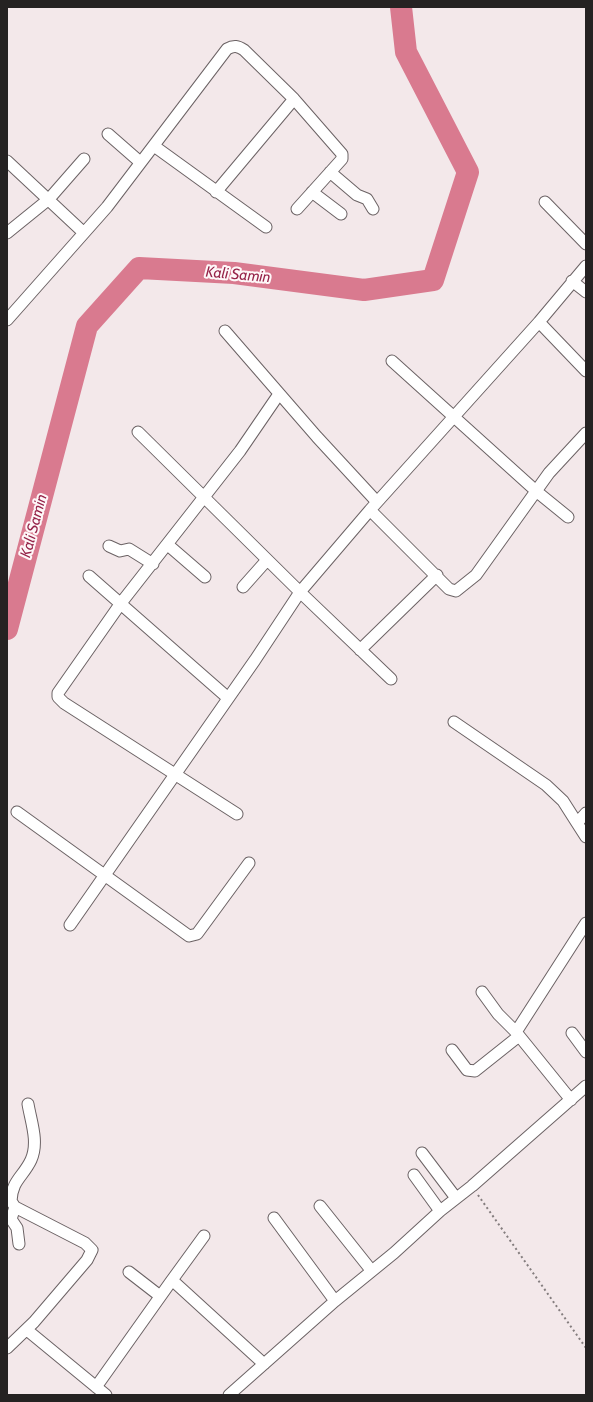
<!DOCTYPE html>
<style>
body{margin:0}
#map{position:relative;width:593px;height:1402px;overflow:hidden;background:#f3e8ea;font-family:Cabin,sans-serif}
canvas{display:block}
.frame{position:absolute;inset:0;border:8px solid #252222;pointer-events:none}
</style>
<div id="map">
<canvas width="593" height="1402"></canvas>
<div class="frame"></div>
</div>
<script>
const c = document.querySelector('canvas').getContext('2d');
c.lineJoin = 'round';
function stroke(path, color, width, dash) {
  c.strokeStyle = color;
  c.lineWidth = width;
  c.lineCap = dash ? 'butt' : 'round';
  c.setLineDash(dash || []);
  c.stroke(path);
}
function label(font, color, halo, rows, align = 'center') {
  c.font = font + ' Cabin,sans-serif';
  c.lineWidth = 4;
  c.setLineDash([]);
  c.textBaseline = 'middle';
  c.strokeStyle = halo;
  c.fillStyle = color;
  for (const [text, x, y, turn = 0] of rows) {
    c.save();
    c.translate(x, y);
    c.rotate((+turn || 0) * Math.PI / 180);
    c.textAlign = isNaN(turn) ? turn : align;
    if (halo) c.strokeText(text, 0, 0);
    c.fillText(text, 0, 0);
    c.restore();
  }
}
const river = new Path2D(`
 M7,629L87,326L139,268L234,273L364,290L433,280L468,172L406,52L401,7`);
const path = new Path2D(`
 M478,1195L586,1348`);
const minor = new Path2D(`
 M108,134L140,162
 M154,146L266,227
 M7,161L84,233
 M330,172L357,195L367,199L373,209
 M216,192L294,99
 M312,192L341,214
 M545,202L586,244
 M7,233L49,199L84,159
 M572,281L586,292
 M7,320L107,207L227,49C234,45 238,46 244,50L294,99L342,154V159L297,209
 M539,322L586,371
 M225,331L317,437L377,502
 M392,361L536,491L568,517
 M138,432L300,592L391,679
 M370,510L449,589L456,591L476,575L549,473L586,433
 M168,545L205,577
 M109,546L120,551L129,549L153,564
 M89,576L228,698
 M243,587L267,560
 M360,650L437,575
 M454,722L546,785L563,801L577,823
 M17,812L189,936L197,934L249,863
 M586,813L577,823L586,837
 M237,814L64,703L58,697V693L121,603L240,451L279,394
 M70,925L255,660L300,592L370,510L539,322L586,266
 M482,992L498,1014L516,1032L571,1100
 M516,1032L586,923
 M572,1033L586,1052
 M452,1050L467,1070L475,1071L519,1036
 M422,1153L456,1198
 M414,1175L440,1211
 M320,1206L371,1270
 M15,1207L11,1219L17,1228L19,1244
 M274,1218L335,1301
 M204,1236L172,1280L264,1364
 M129,1272L160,1296
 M27,1330L106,1395
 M7,1348L34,1322L87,1260L92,1250L85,1243L15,1207L11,1201C12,1180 23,1177 31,1160C39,1142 31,1122 28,1104
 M96,1387L172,1280
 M229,1395L335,1301L394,1253L440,1211L472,1186L586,1086`);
const waterNames = [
 ["Kali Samin",238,275,5],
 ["Kali Samin",34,526,-75]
];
stroke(river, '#d97a8f', 22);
stroke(minor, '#6b6264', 13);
stroke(path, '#847d7e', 2, [2, 3]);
stroke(minor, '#fff', 11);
label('italic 15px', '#962449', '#fef7f8', waterNames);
</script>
